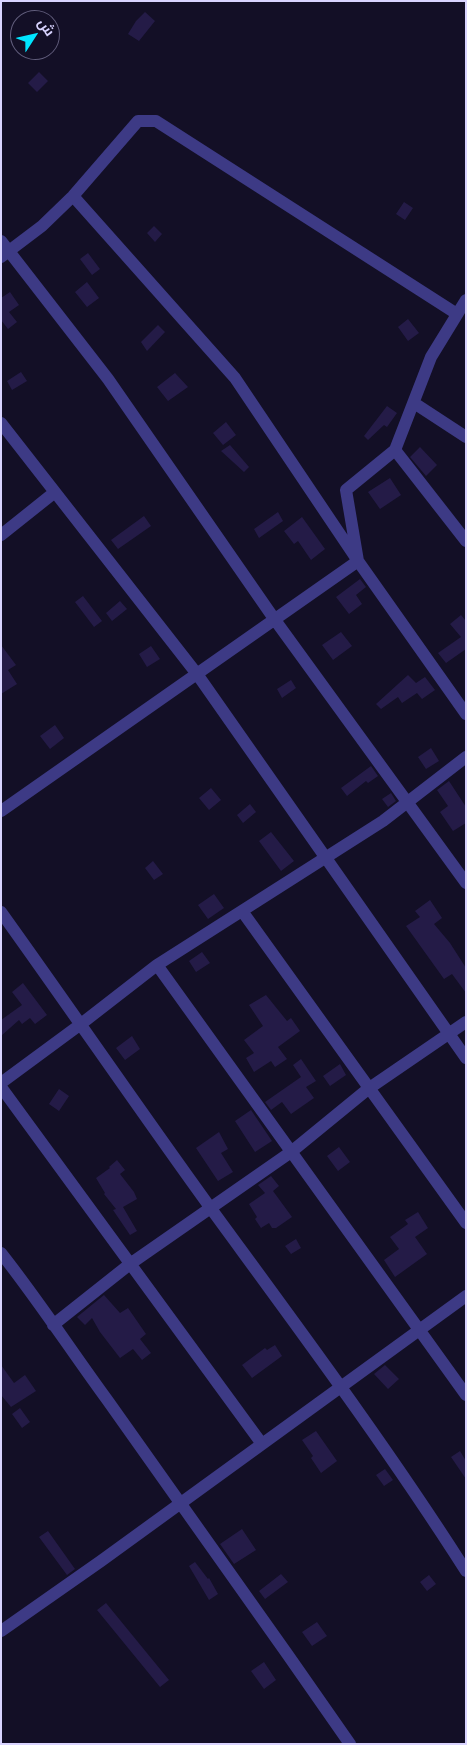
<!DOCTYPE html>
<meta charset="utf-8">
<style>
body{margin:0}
#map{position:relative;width:467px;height:1745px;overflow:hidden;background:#130f26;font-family:"Space Grotesk",Cairo,sans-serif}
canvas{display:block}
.frame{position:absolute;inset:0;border:2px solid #d9d4ff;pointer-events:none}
.north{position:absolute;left:10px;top:10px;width:50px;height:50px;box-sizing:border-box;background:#130f26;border:1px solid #625e7d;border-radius:50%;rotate:55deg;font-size:14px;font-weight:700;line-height:20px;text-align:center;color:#d9d4ff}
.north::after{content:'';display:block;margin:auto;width:18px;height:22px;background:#00e5ff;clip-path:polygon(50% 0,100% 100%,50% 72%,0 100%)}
</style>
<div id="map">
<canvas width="467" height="1745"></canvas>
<div class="frame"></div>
<div class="north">ش</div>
</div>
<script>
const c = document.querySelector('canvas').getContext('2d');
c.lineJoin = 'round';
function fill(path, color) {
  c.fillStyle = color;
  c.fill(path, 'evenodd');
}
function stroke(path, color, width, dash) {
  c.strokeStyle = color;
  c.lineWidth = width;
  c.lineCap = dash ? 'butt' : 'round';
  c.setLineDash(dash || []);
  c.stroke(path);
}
const building = new Path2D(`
 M145,12L155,21L139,41L128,34L136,21Z
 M39,72L48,81L37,92L28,83Z
 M404,202L413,208L405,220L396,214Z
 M154,226L162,234L155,242L147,233Z
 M88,253L100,269L92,275L80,259Z
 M87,282L99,298L87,307L75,292Z
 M10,292L19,305L9,312L17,322L8,329L1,320V298Z
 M408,319L419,333L408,341L398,327Z
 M158,325L165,332L147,351L141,342Z
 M21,372L27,381L12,390L7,381Z
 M175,373L188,387L168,401L157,387Z
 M387,406L397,413L387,427L384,425L368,440L364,436Z
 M226,422L236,435L223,445L213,433Z
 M230,445L249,467L244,472L221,451Z
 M420,447L437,465L426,476L410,457Z
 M390,478L401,495L380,509L368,492Z
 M278,512L283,521L259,538L254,529Z
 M144,516L151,526L118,549L111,540Z
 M302,517L325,549L311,560L298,541L294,544L284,531Z
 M360,579L366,587L356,595L362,604L349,614L336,597Z
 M83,596L102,621L94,627L75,602Z
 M120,601L127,609L112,621L106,613Z
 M461,615L466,621V649L446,663L438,653L461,637L450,624Z
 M341,632L352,646L333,660L322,645Z
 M1,645L16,665L8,670L17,684L1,694Z
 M151,646L160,659L147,667L139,654Z
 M408,675L416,683L425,677L435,690L422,699L417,693L402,703L398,697L381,709L376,704Z
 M291,680L296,688L282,698L277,689Z
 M55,725L64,738L50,749L40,736Z
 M431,748L439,761L426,769L418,757Z
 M371,766L378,776L368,783L366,781L347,796L341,788Z
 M449,781L466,807V823L453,831L440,812L448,806L437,790Z
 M211,788L221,800L209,810L199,798Z
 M391,793L396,801L388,807L382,799Z
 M250,804L256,812L243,823L237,815Z
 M271,832L294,861L281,871L259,841Z
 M153,861L163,874L154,880L145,868Z
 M214,894L224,908L208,919L198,905Z
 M430,900L442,918L434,924L450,943L466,968V993L452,974L444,979L406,926L420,917L415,911Z
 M202,952L210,963L196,972L189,961Z
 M23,983L47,1015L35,1024L30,1018L22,1024L19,1020L1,1036V1020L22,1005L12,992Z
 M266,995L287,1021L291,1018L300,1031L278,1047L287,1059L275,1067L271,1061L254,1072L246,1058L254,1053L244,1040L263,1026L249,1005Z
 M132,1036L140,1049L125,1060L116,1048Z
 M301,1059L316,1081L306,1087L314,1098L291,1114L282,1102L271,1110L265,1102L301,1077L293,1065Z
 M340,1064L346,1075L330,1086L323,1076Z
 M59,1089L69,1096L59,1111L49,1104Z
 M251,1110L272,1141L255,1152L235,1121Z
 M219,1132L228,1149L221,1153L233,1172L218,1181L196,1148Z
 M339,1147L350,1162L338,1171L327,1156Z
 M117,1160L125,1170L120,1174L134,1192L137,1199L123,1207L137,1231L130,1235L113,1210L116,1209L104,1194L105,1193L96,1178L110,1168L109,1167Z
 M271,1176L279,1186L273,1191L292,1217L276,1228H272L269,1223L261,1228L255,1219L257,1217L249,1204L265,1193L258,1185Z
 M418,1212L428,1228L415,1237L427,1254L395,1277L384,1260L399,1249L390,1237L408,1224L405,1220Z
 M296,1239L301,1248L291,1254L285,1246Z
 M104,1295L120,1313L128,1308L146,1334L140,1339L151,1353L142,1360L133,1349L120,1358L100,1332L92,1318L85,1325L77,1317Z
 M275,1345L282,1356L252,1378L242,1365L265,1348L267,1350Z
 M1,1365L14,1383L25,1375L36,1391L11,1407L1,1395Z
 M385,1365L399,1379L388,1389L374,1374Z
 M20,1408L30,1422L22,1428L12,1414Z
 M316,1431L337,1461L321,1473L311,1458L313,1456L302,1440Z
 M460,1451L466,1461V1479L451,1457Z
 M385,1469L393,1480L384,1486L376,1475Z
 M242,1529L256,1550L234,1564L220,1544Z
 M48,1531L75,1569L67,1575L39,1537Z
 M195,1562L208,1579L209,1578L218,1594L209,1600L189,1566Z
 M281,1574L288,1582L265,1599L259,1591Z
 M429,1575L436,1584L427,1591L420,1582Z
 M106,1603L169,1680L160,1687L97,1610Z
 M317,1622L327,1636L312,1646L302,1632Z
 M264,1662L276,1680L264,1689L251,1671Z`);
const minor = new Path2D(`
 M73,196L235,378L358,561L466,714
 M1,241L108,379L275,620L466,883
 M1,257L42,226L73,196L138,121H156L457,314
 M414,403L466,437
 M1,423L197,674L466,1058
 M395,450L466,541
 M1,535L55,492
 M1,811L358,561L346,490L395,450L431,357L466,300
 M242,911L466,1223
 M1,912C72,1011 141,1112 212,1210C299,1329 387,1447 466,1571
 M157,965L466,1395
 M1,1083L81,1024L157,965L383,821L466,757
 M1,1087L262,1444
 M1,1253C39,1301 72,1352 108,1401C189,1514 270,1629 350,1744
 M53,1325L130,1264L291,1152L368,1089L466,1022
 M1,1631L101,1561L466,1296`);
fill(building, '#241b47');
stroke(minor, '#3d3a85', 12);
</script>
